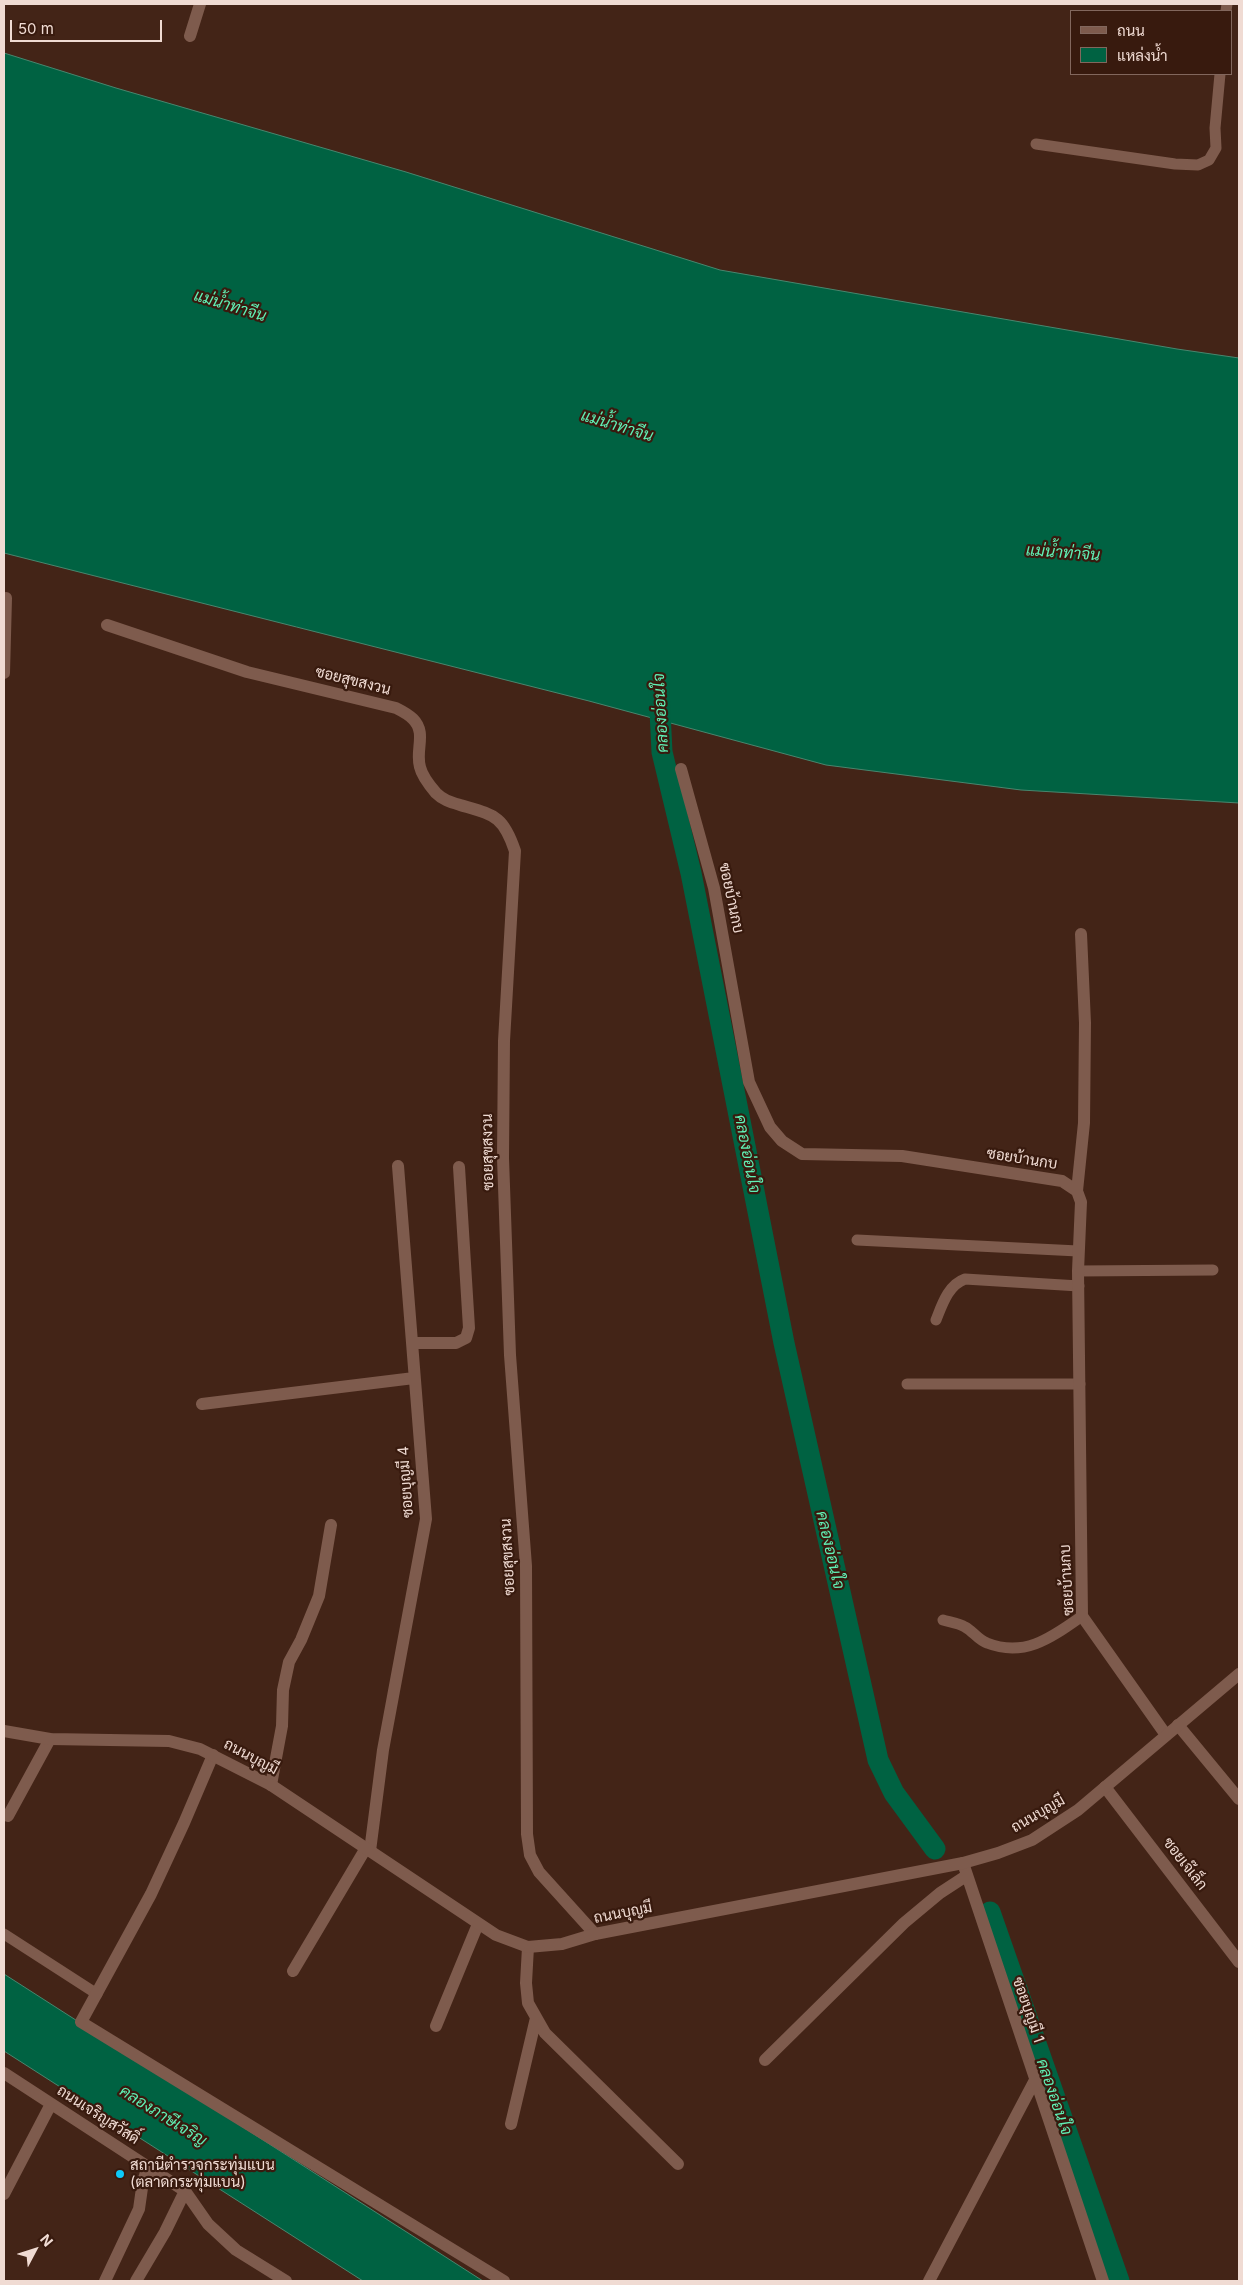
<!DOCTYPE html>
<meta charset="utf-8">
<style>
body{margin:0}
#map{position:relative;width:1243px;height:2285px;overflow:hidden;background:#432417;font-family:Inter,Sarabun,sans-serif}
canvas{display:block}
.frame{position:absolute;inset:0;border:5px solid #f0dbd3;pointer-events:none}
.legend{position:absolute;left:1070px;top:10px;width:162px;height:65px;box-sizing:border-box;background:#381a0e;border:1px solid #82675d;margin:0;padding:6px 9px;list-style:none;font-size:15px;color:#f0dbd3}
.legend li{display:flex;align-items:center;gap:10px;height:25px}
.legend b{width:25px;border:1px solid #82675d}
.north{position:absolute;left:10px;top:2225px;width:50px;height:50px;-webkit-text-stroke:4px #381a0e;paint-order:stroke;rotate:50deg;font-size:14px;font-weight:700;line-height:20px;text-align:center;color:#f0dbd3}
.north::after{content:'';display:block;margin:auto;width:18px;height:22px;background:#f0dbd3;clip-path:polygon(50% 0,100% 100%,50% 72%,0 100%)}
.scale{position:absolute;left:10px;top:20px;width:152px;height:22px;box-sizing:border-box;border:2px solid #f0dbd3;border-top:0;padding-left:6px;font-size:15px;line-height:18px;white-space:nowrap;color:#f0dbd3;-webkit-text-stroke:4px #381a0e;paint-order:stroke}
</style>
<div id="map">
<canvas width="1243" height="2285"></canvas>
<div class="frame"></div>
<ul class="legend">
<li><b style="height:6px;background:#7e5b4d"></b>ถนน</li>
<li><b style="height:14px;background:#006242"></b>แหล่งน้ำ</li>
</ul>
<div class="north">N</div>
<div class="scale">50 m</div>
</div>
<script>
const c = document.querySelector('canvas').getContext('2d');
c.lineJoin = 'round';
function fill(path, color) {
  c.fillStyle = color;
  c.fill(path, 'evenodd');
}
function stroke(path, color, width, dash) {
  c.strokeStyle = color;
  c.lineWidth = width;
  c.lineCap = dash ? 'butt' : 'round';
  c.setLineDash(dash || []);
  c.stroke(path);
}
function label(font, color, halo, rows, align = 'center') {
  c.font = font + ' Inter,Sarabun,sans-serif';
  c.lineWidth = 4.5;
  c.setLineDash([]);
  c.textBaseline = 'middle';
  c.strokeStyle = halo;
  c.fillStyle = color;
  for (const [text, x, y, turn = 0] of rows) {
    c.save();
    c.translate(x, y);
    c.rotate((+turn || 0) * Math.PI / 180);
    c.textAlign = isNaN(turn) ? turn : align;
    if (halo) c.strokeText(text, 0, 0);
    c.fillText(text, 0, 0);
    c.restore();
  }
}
const water = new Path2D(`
 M4,53L116,88L406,172L720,270L1177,349L1239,358V803L1021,790L826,765L589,701L4,553Z
 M4,1974L483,2281H363L4,2051Z`);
const canal = new Path2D(`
 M659,691L662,752L691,873L784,1343L878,1760L894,1793L935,1849
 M990,1912L1119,2281`);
const service = new Path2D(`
 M1226,11L1227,4
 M1036,144L1175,164L1198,165L1209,160L1216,148L1215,128L1220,74
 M857,1240L1078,1251
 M1078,1271L1213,1270
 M936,1320C942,1305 948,1285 965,1279L1079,1286
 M907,1384H1080
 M943,1620C950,1622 959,1623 965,1627C973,1631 978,1640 987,1643C1025,1658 1052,1637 1082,1616
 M4,1934L97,1994`);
const minor = new Path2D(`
 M190,36L200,4
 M107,625L247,672L396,708C402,711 408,714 413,719C427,733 415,750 420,767C422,776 430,786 436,793C443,800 450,802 460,805C494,815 503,815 515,851L504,1041L503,1158L510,1355L526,1566L527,1834L530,1855L539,1872L595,1934
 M4,673L6,598
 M681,769L714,888L749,1082L770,1127L782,1141L802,1154L902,1156L1062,1181L1077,1191L1081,1202L1078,1271L1082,1616L1166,1735
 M1077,1191L1084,1123L1085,1023L1081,934
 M412,1343H456L466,1338L469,1328L459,1167
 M202,1404L414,1378
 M1178,1725L1239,1799
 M213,1755L184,1823L151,1894L81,2022L504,2281
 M271,1785L282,1726L283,1690L289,1662L301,1640L319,1596L331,1525
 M1105,1787L1239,1962
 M8,1816L50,1739
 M370,1851L383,1750L426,1519L398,1166
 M963,1863L1103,2281
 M528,1947L526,1983L528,2003L545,2033L678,2164
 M293,1971L366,1848
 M436,2026L478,1924
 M765,2060L904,1923L940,1893L966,1876
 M4,2073L185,2191L208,2224L236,2250L286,2281
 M511,2124L536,2018
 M4,2194L51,2104
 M105,2281L139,2209L143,2181L148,2167
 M136,2281L165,2232L185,2191
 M929,2281L1035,2080`);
const tertiary = new Path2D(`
 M4,1731L50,1739L169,1741L200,1749L271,1785L496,1935L528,1947L562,1944L595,1934L963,1863L998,1853L1032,1840L1078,1810L1239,1674`);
const markers = [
 [120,2174,5,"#0ccafa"]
];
const streetNames = [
 ["ซอยสุขสงวน",353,681,14],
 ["ซอยบ้านกบ",731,898,78],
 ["ซอยสุขสงวน",488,1152,-91],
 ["ซอยบ้านกบ",1022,1159,9],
 ["ซอยบุญมี 4",406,1482,-94],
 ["ซอยสุขสงวน",508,1557,-93],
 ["ซอยบ้านกบ",1067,1580,-93],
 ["ถนนบุญมี",251,1757,28],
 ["ถนนบุญมี",1038,1814,-30],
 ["ซอยเจ๊เล็ก",1185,1864,52],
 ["ถนนบุญมี",623,1913,-11],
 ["ซอยบุญมี 1",1028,2010,71],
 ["ถนนเจริญสวัสดิ์",98,2115,33]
];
const poiNames = [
 ["สถานีตำรวจกระทุ่มแบน",130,2165],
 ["(ตลาดกระทุ่มแบน)",130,2182]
];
const waterNames = [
 ["แม่น้ำท่าจีน",230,306,17],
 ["แม่น้ำท่าจีน",617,426,17],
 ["แม่น้ำท่าจีน",1063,553,4],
 ["คลองอ่อนใจ",661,713,-93],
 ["คลองอ่อนใจ",747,1154,79],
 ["คลองอ่อนใจ",830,1550,77],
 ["คลองอ่อนใจ",1054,2097,71],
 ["คลองภาษีเจริญ",163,2116,32]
];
fill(water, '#006242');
stroke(water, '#48866e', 1);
stroke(canal, '#006242', 21);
stroke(service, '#7e5b4d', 11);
stroke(minor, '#7e5b4d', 12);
stroke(tertiary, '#7e5b4d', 12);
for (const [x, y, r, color] of markers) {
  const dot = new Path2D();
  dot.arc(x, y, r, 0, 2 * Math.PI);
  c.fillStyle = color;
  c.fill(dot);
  stroke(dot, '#381a0e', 2);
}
label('15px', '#f0dbd3', '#381a0e', streetNames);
label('15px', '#f0dbd3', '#381a0e', poiNames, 'left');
label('italic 16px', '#60f0b5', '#381a0e', waterNames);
</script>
